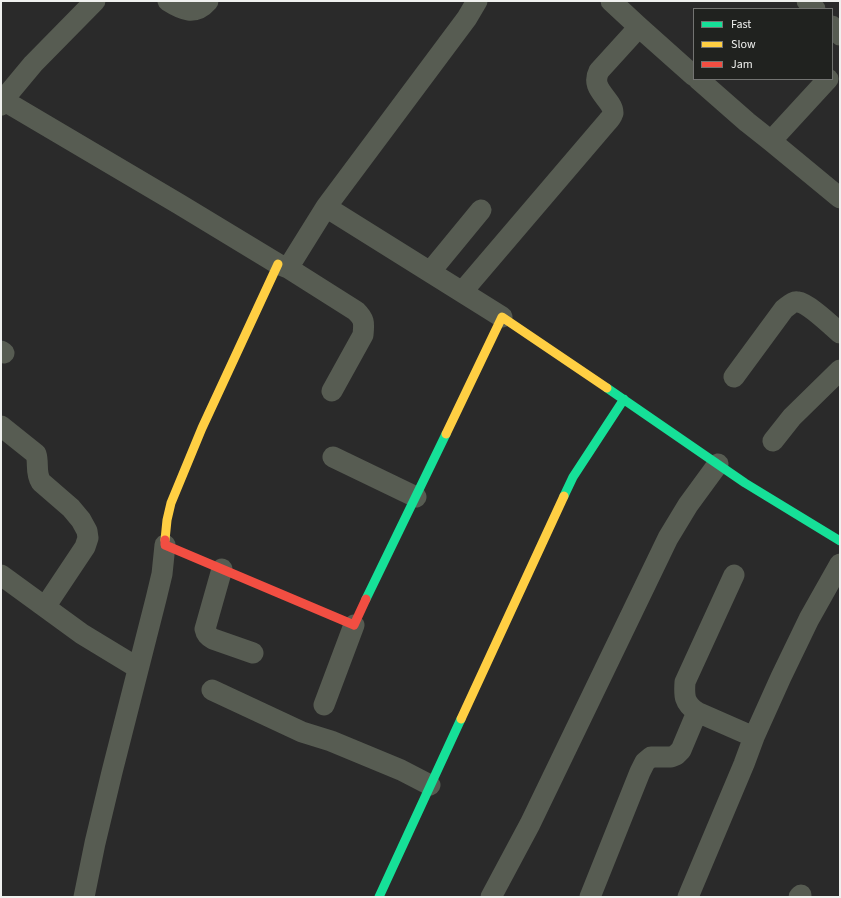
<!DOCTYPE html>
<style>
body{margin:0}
#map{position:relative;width:841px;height:898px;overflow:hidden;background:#2a2a2a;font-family:"Source Sans 3",sans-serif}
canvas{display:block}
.frame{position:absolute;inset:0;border:2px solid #eff0ee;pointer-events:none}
.legend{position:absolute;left:693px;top:8px;width:140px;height:72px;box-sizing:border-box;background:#20221f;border:1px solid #737472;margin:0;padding:5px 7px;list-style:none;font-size:12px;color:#eff0ee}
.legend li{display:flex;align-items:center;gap:8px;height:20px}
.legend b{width:20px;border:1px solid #737472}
</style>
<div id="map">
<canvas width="841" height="898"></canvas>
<div class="frame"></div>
<ul class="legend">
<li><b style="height:5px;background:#16e098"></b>Fast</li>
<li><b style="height:5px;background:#ffcf43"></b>Slow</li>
<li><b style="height:5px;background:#f24e42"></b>Jam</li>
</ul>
</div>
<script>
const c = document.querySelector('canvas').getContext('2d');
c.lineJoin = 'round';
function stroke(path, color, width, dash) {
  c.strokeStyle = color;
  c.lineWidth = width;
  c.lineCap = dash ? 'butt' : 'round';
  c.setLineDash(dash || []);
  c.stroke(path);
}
const street = new Path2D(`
 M168,1C182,10 195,16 208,1
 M611,1L639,27L694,76
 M807,1L815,9
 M832,26L840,35
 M698,79L747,122L771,141L840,198
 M3,100L179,204L278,264L288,268L356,311C365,320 364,323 363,335L332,391
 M1,105L3,100L33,64L95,1
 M771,141L828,79
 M326,207L467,18L477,1
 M288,268L326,207L502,317
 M430,272L481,210
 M462,292L608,121C610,119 612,116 613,113C613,110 612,107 610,104C602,92 592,85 599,71L639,27
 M1,351L4,353
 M734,377L784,309C789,306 792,301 798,302C808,303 832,326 840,333
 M1,426L36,454C39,463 35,473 41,482L71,508L81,520L87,531L88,538L85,547L45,607
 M773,441L792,417L840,370
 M333,457L416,497
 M222,569L205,629C206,634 208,636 213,639L253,653
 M1,575L82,634L138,668
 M734,575L685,682C684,696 684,703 697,712L754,737
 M212,690L302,732L331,741L401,770L430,785
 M324,705L354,625
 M84,897L95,843L112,772L156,599L162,574L165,545
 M491,897L530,824L668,538L688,505L718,464
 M590,897L640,772L645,762L651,757H671L676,755L681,750L697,712
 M688,897L744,764L754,737L781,677L809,619L840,564
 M799,897L801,895`);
const fast = new Path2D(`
 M607,388L745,483L840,541
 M564,496L573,477L624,399
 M366,599L446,434
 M379,897L461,719`);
const slow = new Path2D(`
 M446,434L502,317L607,388
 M165,540L167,520L171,503L202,428L278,264
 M461,719L564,496`);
const jam = new Path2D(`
 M165,540V545L354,625L366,599`);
stroke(street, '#575c52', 21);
stroke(fast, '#16e098', 9);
stroke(slow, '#ffcf43', 9);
stroke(jam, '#f24e42', 9);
</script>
